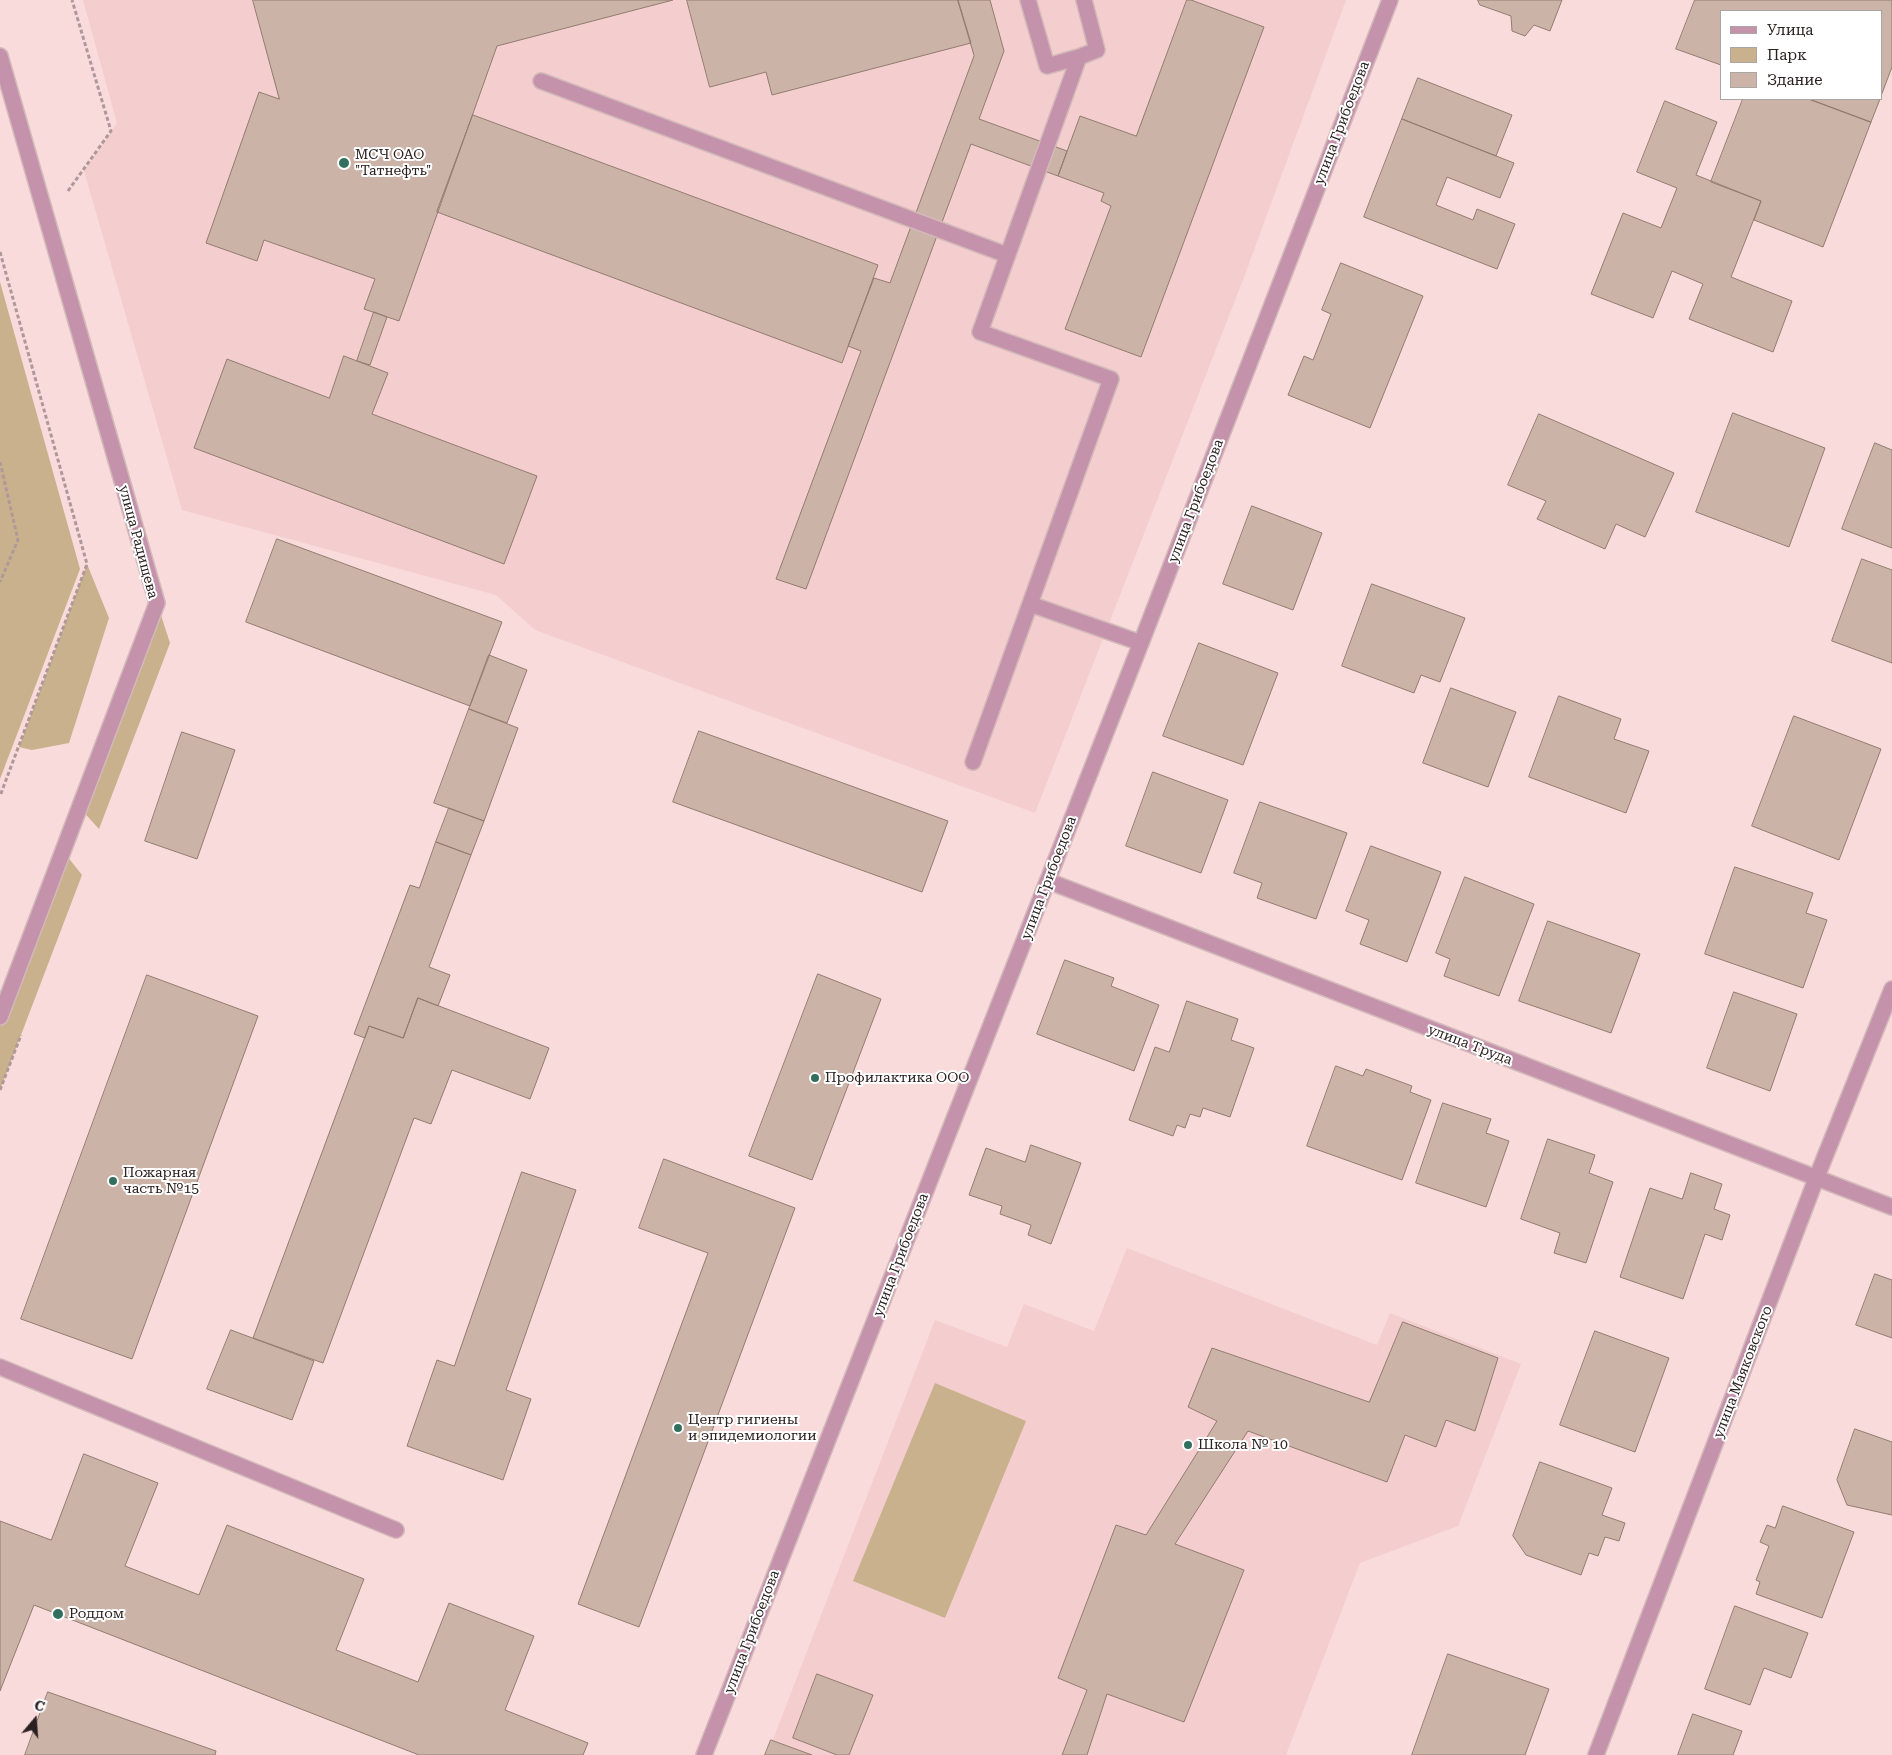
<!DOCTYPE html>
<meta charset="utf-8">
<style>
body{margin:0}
#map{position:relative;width:1892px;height:1755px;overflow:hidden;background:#f8dbda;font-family:"Roboto Serif",serif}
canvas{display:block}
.legend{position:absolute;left:1720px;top:10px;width:162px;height:90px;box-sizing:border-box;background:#fff;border:1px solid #aaa6a6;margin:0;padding:6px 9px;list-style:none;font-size:15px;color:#2b2020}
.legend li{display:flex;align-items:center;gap:10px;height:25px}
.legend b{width:25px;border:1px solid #aaa6a6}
.north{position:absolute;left:10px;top:1695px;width:50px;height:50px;-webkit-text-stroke:4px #fff;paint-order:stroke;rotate:18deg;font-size:14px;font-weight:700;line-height:20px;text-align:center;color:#2b2020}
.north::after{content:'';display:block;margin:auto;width:18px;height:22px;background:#2b2020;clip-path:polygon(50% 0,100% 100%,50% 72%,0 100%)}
</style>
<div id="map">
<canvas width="1892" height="1755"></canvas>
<ul class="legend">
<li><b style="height:6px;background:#c493ab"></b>Улица</li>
<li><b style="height:14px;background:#c8b18c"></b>Парк</li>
<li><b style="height:14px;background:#cbb3a7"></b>Здание</li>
</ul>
<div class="north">С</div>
</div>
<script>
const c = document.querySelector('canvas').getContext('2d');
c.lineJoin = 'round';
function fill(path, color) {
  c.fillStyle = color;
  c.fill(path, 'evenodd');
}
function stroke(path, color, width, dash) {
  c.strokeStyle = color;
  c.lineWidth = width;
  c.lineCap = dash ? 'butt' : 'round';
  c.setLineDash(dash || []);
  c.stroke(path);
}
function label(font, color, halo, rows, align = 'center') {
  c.font = font + ' "Roboto Serif",serif';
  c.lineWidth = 4;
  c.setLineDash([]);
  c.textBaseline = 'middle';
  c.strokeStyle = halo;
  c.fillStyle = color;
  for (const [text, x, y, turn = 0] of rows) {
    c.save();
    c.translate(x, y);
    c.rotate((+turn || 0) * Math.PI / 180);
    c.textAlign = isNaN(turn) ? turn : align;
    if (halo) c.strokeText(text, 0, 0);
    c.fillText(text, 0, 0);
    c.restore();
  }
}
const built = new Path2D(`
 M83,0H1346L1243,280L1035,813L535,630L496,595L182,510L84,171L117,123Z
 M1127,1248L1377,1345L1390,1313L1521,1364L1458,1526L1360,1563L1286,1755H767L935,1320L1007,1347L1024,1304L1094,1331Z`);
const green = new Path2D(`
 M0,282L80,569L0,779Z
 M87,564L109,618L69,743L32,750L19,747Z
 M157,603L170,643L99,829L79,807Z
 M63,851L82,875L0,1090V1017Z
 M935,1383L1026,1421L945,1618L853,1581Z`);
const building = new Path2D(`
 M253,0H673L497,46L399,321L364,309L375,279L264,240L257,261L206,243L259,92L279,99Z
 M687,0H958L971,43L772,95L766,72L710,87Z
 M958,0H990L1004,51L979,119L1067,151L1058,176L971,144L806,589L776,579L861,351L848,346L874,278L890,283L974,56Z
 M1187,0H1191L1264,27L1141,357L1065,329L1111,206L1101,201L1104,193L1058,176L1080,116L1136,136Z
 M1478,0H1562L1550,31L1534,25L1525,36L1512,31L1511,16L1480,5Z
 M1695,0H1892V67L1881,96V11H1721V65L1676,49Z
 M1418,78L1512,115L1496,156L1402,119Z
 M1743,99H1809L1871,122L1823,247L1754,220L1761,201L1711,182Z
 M1809,99H1880L1871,122Z
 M1665,101L1717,122L1696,175L1761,201L1731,277L1792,301L1773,352L1689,319L1703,284L1672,271L1653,318L1591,294L1623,213L1661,228L1677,188L1637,172Z
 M473,115L878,265L842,363L437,212Z
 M1402,119L1514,163L1500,198L1447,177L1436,205L1473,220L1477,209L1515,224L1497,269L1364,217Z
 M1341,263L1423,296L1370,428L1288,395L1304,356L1313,360L1331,314L1322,310Z
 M374,312L387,317L370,365L357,361Z
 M344,356L388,373L372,414L537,476L504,564L194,448L227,359L329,398Z
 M1733,413L1825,448L1789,547L1696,512Z
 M1539,414L1674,473L1645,537L1616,524L1605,549L1537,519L1546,501L1508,485Z
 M1875,443L1892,450V548L1842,529Z
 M1252,506L1322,533L1293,610L1223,584Z
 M277,539L502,622L470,706L246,622Z
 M1862,559L1892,570V663L1832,641Z
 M1372,584L1465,618L1440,682L1421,675L1414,693L1342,666Z
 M1199,643L1278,673L1243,765L1163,736Z
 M489,655L527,670L507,723L469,709Z
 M1451,688L1516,712L1488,787L1423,763Z
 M1559,696L1621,719L1614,739L1649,751L1626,813L1529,777Z
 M469,709L518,728L484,821L434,803Z
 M1794,716L1881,749L1839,860L1752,826Z
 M699,731L948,821L922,892L673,802Z
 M182,732L235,750L197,859L145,841Z
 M1153,772L1228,800L1201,873L1126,846Z
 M1260,802L1347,833L1316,919L1257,898L1262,883L1234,873Z
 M449,808L484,821L471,855L436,842Z
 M436,842L471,855L429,967L450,975L438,1006L418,998L403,1038L369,1026L365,1038L354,1034L410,885L419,888Z
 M1371,846L1441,872L1407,962L1360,944L1369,920L1346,911Z
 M1735,867L1813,893L1806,913L1827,920L1803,988L1705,954Z
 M1465,877L1534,904L1499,996L1444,976L1450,959L1436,953Z
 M1548,921L1640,954L1611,1033L1519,1001Z
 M1065,960L1114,978L1111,986L1159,1005L1134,1071L1037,1034Z
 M818,974L881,999L812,1180L749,1156Z
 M147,975L258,1016L132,1359L21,1319Z
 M1734,992L1797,1014L1770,1091L1707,1068Z
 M418,998L549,1048L530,1099L452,1070L431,1124L414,1118L323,1363L253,1338L369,1026L403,1038Z
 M1187,1001L1238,1019L1231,1040L1254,1048L1230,1117L1203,1108L1200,1117L1190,1114L1185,1128L1177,1125L1173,1136L1129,1120L1155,1047L1169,1052Z
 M1336,1066L1363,1076L1366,1069L1412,1086L1410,1092L1431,1100L1402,1180L1307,1146Z
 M1443,1103L1491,1119L1486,1133L1509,1141L1486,1207L1416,1183Z
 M1548,1139L1595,1155L1589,1173L1613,1182L1586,1263L1554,1253L1560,1233L1521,1219Z
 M1031,1145L1081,1163L1051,1244L1028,1235L1031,1225L1000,1214L1002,1206L969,1195L986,1148L1025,1162Z
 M664,1159L795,1208L639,1627L578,1604L708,1253L639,1228Z
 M522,1172L576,1190L506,1390L531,1399L503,1480L407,1446L437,1360L454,1366Z
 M1691,1173L1722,1184L1714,1209L1730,1215L1722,1240L1705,1234L1683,1299L1620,1277L1650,1188L1682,1199Z
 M1875,1274L1892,1280V1338L1856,1325Z
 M1403,1322L1498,1358L1475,1431L1446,1420L1436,1447L1405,1435L1387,1482L1248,1431L1175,1544L1244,1570L1184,1722L1107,1694L1087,1755H1062L1087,1690L1058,1678L1116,1525L1146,1535L1217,1421L1188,1407L1212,1348L1369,1402Z
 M231,1330L314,1361L292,1420L207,1389Z
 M1595,1331L1669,1358L1635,1452L1560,1425Z
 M1855,1429L1892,1442V1515L1847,1505L1837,1480Z
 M84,1454L158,1483L125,1566L199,1595L227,1525L364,1579L336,1650L418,1682L449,1603L534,1636L505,1710L588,1743L583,1755H419L34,1605L0,1691V1521L51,1540Z
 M1540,1462L1612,1488L1602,1515L1625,1523L1619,1541L1605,1537L1598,1556L1589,1553L1581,1575L1526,1555L1513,1536Z
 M1783,1506L1854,1532L1822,1618L1756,1594L1760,1582L1756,1580L1769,1546L1760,1542L1767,1525L1775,1528Z
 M1735,1606L1808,1633L1791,1678L1764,1668L1750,1705L1705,1689Z
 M1448,1654L1549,1689L1525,1755H1412Z
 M817,1674L873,1695L849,1755H837L793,1738Z
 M48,1692L216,1751L215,1755H25Z
 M1693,1714L1742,1731L1733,1755H1678Z
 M771,1740L812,1755H765Z`);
const path = new Path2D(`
 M68,191L111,131L72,0
 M0,252L87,564L0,796
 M0,462L18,540L0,582
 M0,1090L21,1035`);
const minor = new Path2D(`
 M1028,0L1047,66L1079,57L1097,50L1084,0
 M0,56L157,603L0,1017
 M541,81L1007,255
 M1030,604L1141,643
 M973,762L1111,379L980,332L1079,57
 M1048,881L1892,1207
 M0,1367L396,1530
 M704,1755L1141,643L1390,0
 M1596,1755L1816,1179L1892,989`);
const markers = [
 [344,163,6,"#32705d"],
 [815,1078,5,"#32705d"],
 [113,1181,5,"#32705d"],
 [678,1428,5,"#32705d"],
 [1188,1445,5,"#32705d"],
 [58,1614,6,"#32705d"]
];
const streetNames = [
 ["улица Грибоедова",1342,123,-69],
 ["улица Грибоедова",1196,501,-69],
 ["улица Радищева",138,542,75],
 ["улица Грибоедова",1049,878,-69],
 ["улица Труда",1470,1045,21],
 ["улица Грибоедова",901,1255,-69],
 ["улица Маяковского",1743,1372,-69],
 ["улица Грибоедова",752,1632,-69]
];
const poiNames = [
 ["МСЧ ОАО",355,155],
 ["\"Татнефть\"",355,171],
 ["Профилактика ООО",825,1078],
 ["Пожарная",123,1173],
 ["часть №15",123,1189],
 ["Центр гигиены",688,1420],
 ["и эпидемиологии",688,1436],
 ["Школа № 10",1198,1445],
 ["Роддом",69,1614]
];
fill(built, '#f4cece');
fill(green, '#c8b18c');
fill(building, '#cbb3a7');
stroke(building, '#927c70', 1);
stroke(minor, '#d3b9b9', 18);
stroke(path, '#af9998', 3, [4, 2.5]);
stroke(minor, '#c493ab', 15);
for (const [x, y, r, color] of markers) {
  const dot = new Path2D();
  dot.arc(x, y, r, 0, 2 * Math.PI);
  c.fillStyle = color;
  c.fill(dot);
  stroke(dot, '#fff', 2);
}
label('14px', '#2b2020', '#fff', streetNames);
label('14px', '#2b2020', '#fff', poiNames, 'left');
</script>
